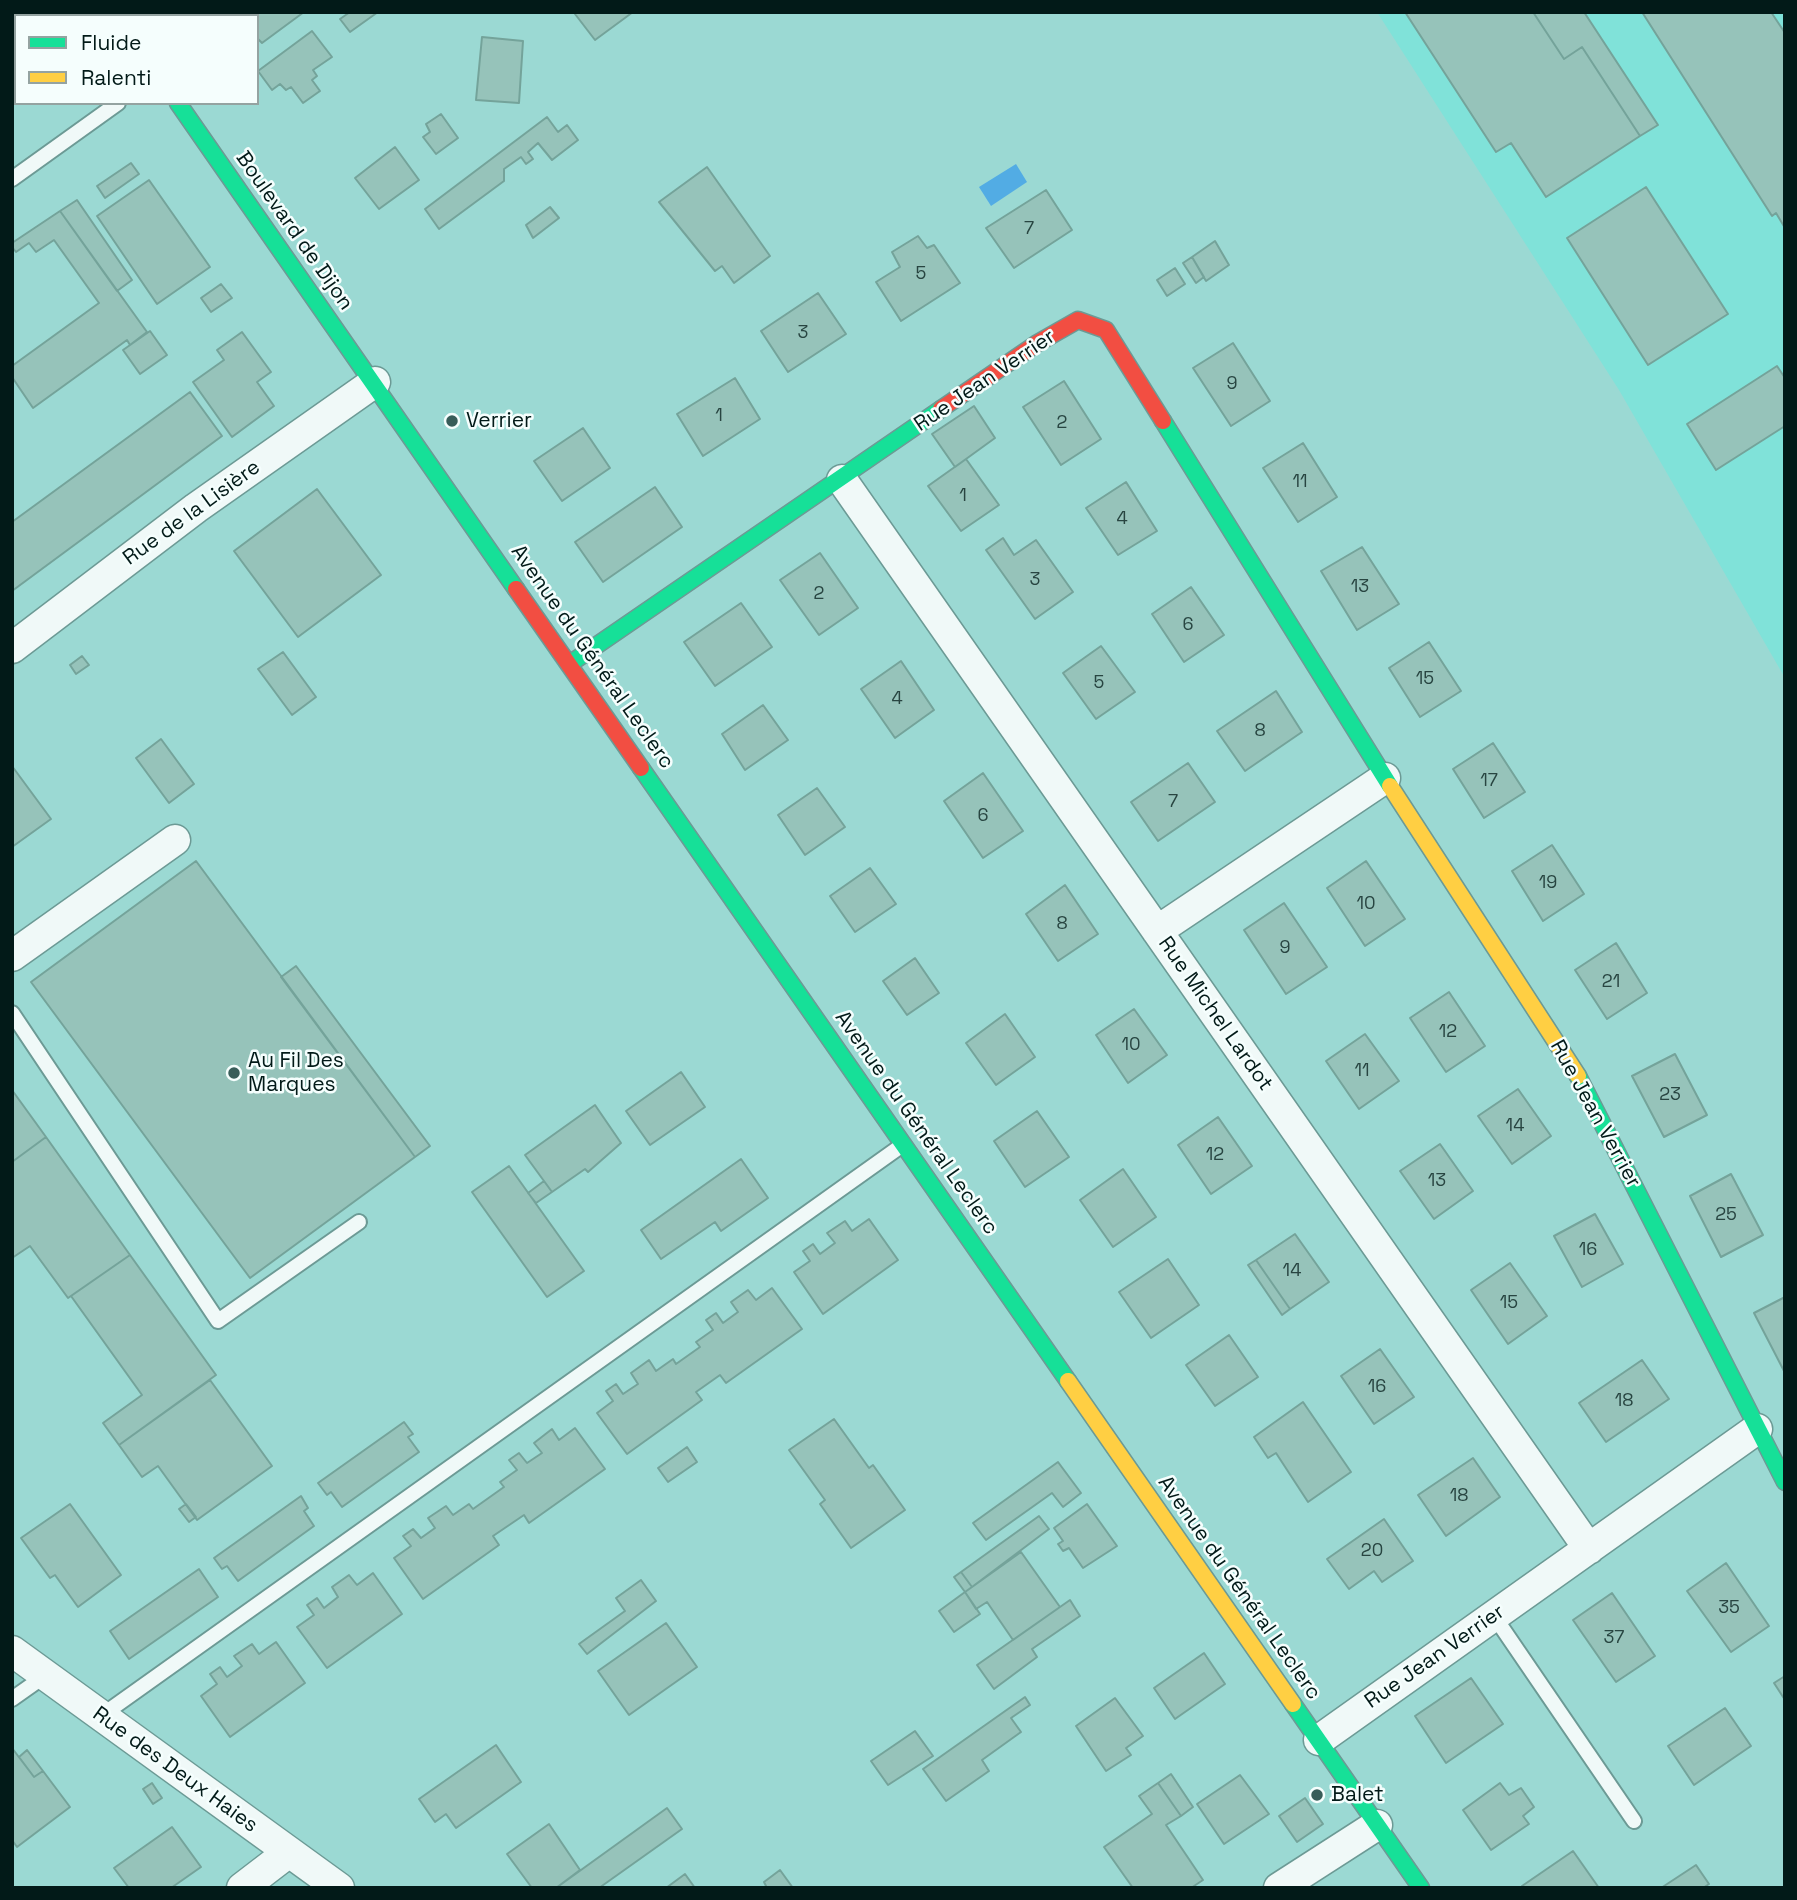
<!DOCTYPE html>
<meta charset="utf-8">
<style>
body{margin:0}
#map{position:relative;width:1797px;height:1900px;overflow:hidden;background:#9bd9d3;font-family:"Space Grotesk",sans-serif}
canvas{display:block}
.frame{position:absolute;inset:0;border:14px solid #021a18;pointer-events:none}
.legend{position:absolute;left:14px;top:14px;width:245px;height:91px;box-sizing:border-box;background:#f5fefd;border:2px solid #94a3a1;margin:0;padding:9px 12px;list-style:none;font-size:21px;color:#021a18}
.legend li{display:flex;align-items:center;gap:14px;height:35px}
.legend b{width:35px;border:2px solid #94a3a1}
</style>
<div id="map">
<canvas width="1797" height="1900"></canvas>
<div class="frame"></div>
<ul class="legend">
<li><b style="height:9px;background:#16e098"></b>Fluide</li>
<li><b style="height:9px;background:#ffcf43"></b>Ralenti</li>
</ul>
</div>
<script>
const c = document.querySelector('canvas').getContext('2d');
c.lineJoin = 'round';
function fill(path, color) {
  c.fillStyle = color;
  c.fill(path, 'evenodd');
}
function stroke(path, color, width, dash) {
  c.strokeStyle = color;
  c.lineWidth = width;
  c.lineCap = dash ? 'butt' : 'round';
  c.setLineDash(dash || []);
  c.stroke(path);
}
function label(font, color, halo, rows, align = 'center') {
  c.font = font + ' "Space Grotesk",sans-serif';
  c.lineWidth = 5;
  c.setLineDash([]);
  c.textBaseline = 'middle';
  c.strokeStyle = halo;
  c.fillStyle = color;
  for (const [text, x, y, turn = 0] of rows) {
    c.save();
    c.translate(x, y);
    c.rotate((+turn || 0) * Math.PI / 180);
    c.textAlign = isNaN(turn) ? turn : align;
    if (halo) c.strokeText(text, 0, 0);
    c.fillText(text, 0, 0);
    c.restore();
  }
}
const built = new Path2D(`
 M1377,12H1785V678L1619,390Z`);
const water = new Path2D(`
 M1016,164L1027,182L991,206L979,187Z`);
const building = new Path2D(`
 M244,12H304L262,43L257,38V16H239Z
 M350,12H378L350,32L340,19Z
 M577,12H633L595,40L575,14Z
 M1405,12H1533L1564,59L1582,47L1640,136L1546,197L1511,143L1496,152Z
 M1533,12H1584L1658,125L1640,136L1582,47L1564,59Z
 M1642,12H1771L1785,33V228L1776,213L1772,216Z
 M312,31L332,57L313,70L317,76L312,80L320,91L303,103L291,87L286,90L280,84L272,90L258,71Z
 M482,37L523,41L519,103L476,100Z
 M12,47L16,52V99L12,102Z
 M441,114L458,138L436,154L423,137L430,132L426,124Z
 M547,117L558,132L567,125L578,140L552,160L538,143L528,152L533,159L526,164L521,157L504,169V181L439,229L425,209Z
 M395,147L419,180L379,209L355,178Z
 M131,163L139,174L105,198L97,186Z
 M707,167L770,256L734,283L722,266L715,271L659,202Z
 M149,180L210,267L157,304L97,216Z
 M1646,187L1728,314L1648,365L1567,238Z
 M1046,190L1072,230L1014,268L986,228Z
 M77,200L132,280L117,291L60,211Z
 M550,207L559,218L533,238L526,225Z
 M60,211L147,332L130,345L127,340L33,408L12,377V366L99,303L54,240L36,252L29,243L16,252L12,247V243Z
 M918,236L927,248L934,245L960,283L901,321L876,282L900,267L892,252Z
 M1215,241L1229,265L1206,281L1192,257Z
 M1192,257L1204,277L1196,283L1183,263Z
 M1175,268L1185,284L1167,296L1157,280Z
 M221,284L232,298L211,312L201,298Z
 M818,293L846,334L788,372L761,331Z
 M150,331L167,355L140,374L123,350Z
 M242,332L271,372L257,382L274,406L232,437L193,382L224,360L217,350Z
 M1233,343L1270,401L1231,426L1193,368Z
 M1777,366L1785,378V426L1716,470L1687,424Z
 M735,378L760,419L703,456L677,414Z
 M1064,381L1101,439L1061,465L1023,407Z
 M190,392L222,436L12,591V522Z
 M974,406L995,438L955,467L932,434Z
 M583,428L610,468L562,501L534,461Z
 M1303,443L1337,497L1298,522L1263,468Z
 M966,459L999,505L961,531L928,486Z
 M1126,482L1157,531L1118,555L1086,508Z
 M655,487L682,527L603,582L575,542Z
 M317,489L381,575L298,637L234,551Z
 M1003,538L1014,555L1036,540L1073,592L1035,619L986,550Z
 M1362,547L1399,604L1357,630L1321,571Z
 M820,553L858,608L819,635L780,580Z
 M1191,587L1224,635L1184,662L1152,614Z
 M741,603L772,647L715,686L684,642Z
 M1429,642L1461,691L1420,717L1389,668Z
 M1101,646L1135,692L1096,719L1063,673Z
 M283,652L316,697L292,715L258,669Z
 M82,656L89,665L76,674L70,665Z
 M901,661L934,710L895,738L861,689Z
 M1276,691L1302,732L1245,771L1217,731Z
 M763,705L788,740L745,770L722,734Z
 M161,739L194,784L169,803L136,758Z
 M1493,743L1525,792L1484,818L1453,769Z
 M1188,763L1215,802L1158,841L1131,802Z
 M12,766L51,819L12,847Z
 M983,773L1023,831L983,858L944,801Z
 M817,788L845,827L805,855L778,815Z
 M1552,845L1584,894L1543,921L1512,871Z
 M196,861L415,1157L250,1278L31,982Z
 M1366,861L1405,919L1365,946L1327,888Z
 M870,868L896,904L855,932L830,896Z
 M1065,885L1098,934L1058,961L1026,914Z
 M1284,903L1327,967L1286,994L1244,930Z
 M1616,943L1647,993L1607,1019L1575,970Z
 M915,958L939,993L907,1015L883,981Z
 M296,966L430,1146L415,1157L281,977Z
 M1449,992L1485,1046L1446,1072L1410,1018Z
 M1134,1009L1167,1055L1128,1083L1096,1035Z
 M1005,1014L1035,1057L996,1085L966,1043Z
 M1365,1034L1399,1081L1359,1109L1326,1061Z
 M1675,1054L1707,1115L1664,1137L1632,1076Z
 M681,1072L705,1107L650,1145L626,1111Z
 M1518,1089L1551,1136L1512,1164L1478,1116Z
 M12,1090L46,1137L12,1162Z
 M595,1105L621,1143L588,1172L585,1169L552,1192L525,1155Z
 M1037,1111L1069,1157L1025,1187L994,1141Z
 M1218,1117L1252,1166L1211,1194L1178,1145Z
 M46,1137L130,1255L68,1298L30,1246L12,1258V1162Z
 M1440,1144L1473,1191L1434,1219L1400,1171Z
 M741,1159L768,1198L721,1231L715,1222L661,1259L641,1230Z
 M509,1166L584,1271L547,1297L472,1192Z
 M1123,1169L1156,1217L1113,1247L1080,1200Z
 M1731,1174L1763,1235L1721,1257L1690,1196Z
 M544,1181L552,1192L536,1203L528,1193Z
 M1595,1214L1623,1264L1582,1287L1554,1236Z
 M869,1219L898,1260L823,1314L794,1272L810,1261L803,1251L813,1244L820,1254L835,1243L827,1233L845,1221L852,1231Z
 M1295,1234L1329,1282L1290,1309L1256,1260Z
 M130,1255L216,1375L119,1445L103,1423L142,1395L71,1296Z
 M1168,1259L1199,1305L1151,1338L1119,1292Z
 M1256,1260L1290,1309L1282,1315L1248,1265Z
 M1510,1263L1547,1316L1508,1344L1471,1290Z
 M772,1288L802,1329L726,1383L720,1375L696,1392L702,1400L627,1454L597,1413L613,1401L606,1391L616,1384L623,1394L638,1384L631,1373L649,1360L656,1371L673,1359L676,1364L700,1347L696,1342L713,1330L706,1320L716,1313L723,1323L738,1312L731,1302L748,1290L756,1300Z
 M1785,1297V1370L1784,1371L1754,1313Z
 M1229,1335L1258,1377L1215,1406L1186,1365Z
 M1380,1349L1414,1397L1374,1424L1341,1376Z
 M1642,1360L1669,1399L1606,1442L1579,1403Z
 M210,1380L272,1466L197,1520L158,1466L142,1477L119,1445Z
 M1303,1402L1351,1472L1308,1502L1276,1453L1268,1458L1254,1437Z
 M834,1419L869,1468L873,1465L905,1510L851,1548L820,1504L825,1500L789,1450Z
 M404,1422L413,1434L408,1437L419,1452L342,1507L331,1492L327,1495L318,1483Z
 M575,1428L605,1469L529,1523L524,1515L493,1536L499,1545L423,1599L394,1558L411,1546L403,1536L413,1529L421,1538L435,1528L428,1518L446,1506L453,1515L469,1504L473,1509L504,1487L500,1482L517,1470L509,1460L519,1453L527,1463L542,1453L534,1443L552,1429L559,1440Z
 M687,1447L697,1462L668,1482L658,1468Z
 M1473,1458L1500,1497L1446,1536L1418,1495Z
 M1058,1462L1081,1493L1063,1507L1052,1493L986,1540L973,1523Z
 M301,1496L308,1508L304,1511L314,1526L238,1581L227,1566L222,1569L214,1558Z
 M70,1504L121,1575L78,1607L55,1575L50,1578L21,1538Z
 M186,1504L196,1517L189,1522L179,1509Z
 M1087,1504L1117,1546L1083,1568L1069,1548L1063,1551L1058,1544L1063,1541L1054,1528Z
 M1039,1516L1049,1529L972,1587L961,1572Z
 M1384,1519L1413,1561L1382,1582L1374,1571L1349,1589L1327,1559Z
 M1021,1552L1060,1607L1013,1640L987,1602L976,1609L965,1592Z
 M1726,1563L1769,1626L1731,1652L1687,1591Z
 M199,1569L218,1597L129,1659L110,1631Z
 M961,1572L972,1587L965,1592L954,1577Z
 M373,1573L402,1614L327,1668L297,1627L314,1615L307,1605L317,1598L324,1608L338,1597L332,1587L349,1575L357,1585Z
 M641,1580L656,1601L587,1654L579,1644L625,1611L616,1598Z
 M965,1592L980,1614L954,1632L939,1611Z
 M1612,1593L1655,1656L1616,1682L1573,1620Z
 M1070,1600L1080,1616L1032,1649L1037,1657L994,1689L977,1665Z
 M666,1623L697,1667L629,1715L598,1671Z
 M276,1642L305,1683L230,1737L201,1696L217,1684L210,1674L220,1667L227,1677L242,1666L234,1656L252,1644L259,1654Z
 M1204,1653L1225,1684L1175,1719L1154,1688Z
 M1785,1676V1700L1774,1683Z
 M1471,1678L1503,1724L1446,1763L1415,1716Z
 M1025,1697L1030,1705L1011,1718L1021,1732L982,1760L989,1771L946,1801L923,1769Z
 M1115,1698L1143,1736L1126,1748L1131,1755L1106,1771L1076,1726Z
 M1725,1708L1751,1746L1694,1785L1668,1746Z
 M915,1731L933,1756L888,1785L871,1761Z
 M496,1745L521,1782L456,1828L446,1814L435,1822L419,1799Z
 M12,1748L34,1777L43,1771L70,1807L17,1847L12,1840Z
 M27,1750L43,1771L34,1777L19,1757Z
 M1171,1774L1193,1807L1181,1816L1158,1783Z
 M1240,1775L1269,1814L1224,1844L1197,1804Z
 M152,1783L162,1798L153,1804L143,1789Z
 M1158,1783L1181,1816L1166,1825L1203,1880L1191,1888H1133L1104,1847L1152,1814L1139,1796Z
 M1500,1783L1509,1795L1521,1788L1534,1807L1523,1816L1529,1824L1491,1850L1463,1810Z
 M1305,1798L1323,1824L1297,1842L1279,1816Z
 M667,1808L682,1829L599,1888H556Z
 M549,1824L580,1870L556,1888H532L507,1854Z
 M172,1827L201,1867L171,1888H129L114,1868Z
 M1573,1851L1599,1888H1523L1522,1886Z
 M1696,1865L1709,1884L1703,1888H1661Z
 M780,1870L793,1888H767L764,1882Z
 M685,1874L695,1888H666Z`);
const lane = new Path2D(`
 M12,179L118,103
 M12,1013L218,1321L359,1222
 M1494,1616L1634,1821
 M12,1699L46,1675
 M101,1716L901,1146`);
const street = new Path2D(`
 M842,480L1589,1549
 M12,648L196,508L375,382
 M1157,931L1385,778
 M12,956L175,840
 M12,1651L339,1888
 M1319,1740L1757,1429
 M242,1888L289,1852
 M1279,1888L1377,1825`);
const fast = new Path2D(`
 M113,12L116,16
 M178,103L516,589
 M1163,421L1390,786
 M571,663L941,409
 M641,768L1068,1381
 M1578,1076L1785,1482
 M1293,1704L1421,1888`);
const slow = new Path2D(`
 M1390,786L1578,1076
 M1068,1381L1293,1704`);
const jam = new Path2D(`
 M941,409L1036,344L1078,320L1106,330L1163,421
 M516,589L641,768`);
const markers = [
 [452,421,7,"#385d59"],
 [234,1073,7,"#385d59"],
 [1317,1795,7,"#385d59"]
];
const numberNames = [
 ["7",1029,229],
 ["5",921,274],
 ["3",803,333],
 ["9",1232,384],
 ["1",719,416],
 ["2",1062,423],
 ["11",1300,482],
 ["1",963,496],
 ["4",1122,519],
 ["3",1035,580],
 ["13",1360,587],
 ["2",819,594],
 ["6",1188,625],
 ["15",1425,679],
 ["5",1099,683],
 ["4",897,699],
 ["8",1260,731],
 ["17",1489,781],
 ["7",1173,802],
 ["6",983,816],
 ["19",1548,883],
 ["10",1366,904],
 ["8",1062,924],
 ["9",1285,948],
 ["21",1611,982],
 ["12",1448,1032],
 ["10",1131,1045],
 ["11",1362,1071],
 ["23",1670,1095],
 ["14",1515,1126],
 ["12",1215,1155],
 ["13",1437,1181],
 ["25",1726,1215],
 ["16",1588,1250],
 ["14",1292,1271],
 ["15",1509,1303],
 ["16",1377,1387],
 ["18",1624,1401],
 ["18",1459,1496],
 ["20",1372,1551],
 ["35",1729,1608],
 ["37",1614,1638]
];
const streetNames = [
 ["Boulevard de Dijon",294,231,55],
 ["Rue Jean Verrier",985,381,-34],
 ["Rue de la Lisière",192,513,-36],
 ["Avenue du Général Leclerc",592,657,55],
 ["Rue Michel Lardot",1215,1014,55],
 ["Rue Jean Verrier",1595,1114,61],
 ["Avenue du Général Leclerc",916,1123,55],
 ["Avenue du Général Leclerc",1239,1588,55],
 ["Rue Jean Verrier",1435,1657,-35],
 ["Rue des Deux Haies",175,1770,36]
];
const poiNames = [
 ["Verrier",466,421],
 ["Au Fil Des",248,1061],
 ["Marques",248,1085],
 ["Balet",1331,1795]
];
fill(built, '#80e2d9');
fill(water, '#52ace4');
fill(building, '#96c3ba');
stroke(building, '#74a39a', 2);
stroke(lane, '#6c9a95', 18);
stroke(street, '#6c9a95', 33);
stroke(fast, '#6c9a95', 19);
stroke(slow, '#6c9a95', 19);
stroke(jam, '#6c9a95', 19);
stroke(lane, '#f0f9f8', 14);
stroke(street, '#f0f9f8', 30);
stroke(fast, '#16e098', 16);
stroke(slow, '#ffcf43', 16);
stroke(jam, '#f24e42', 16);
for (const [x, y, r, color] of markers) {
  const dot = new Path2D();
  dot.arc(x, y, r, 0, 2 * Math.PI);
  c.fillStyle = color;
  c.fill(dot);
  stroke(dot, '#f5fefd', 2.5);
}
label('18px', '#284541', null, numberNames);
label('21px', '#021a18', '#f5fefd', streetNames);
label('21px', '#021a18', '#f5fefd', poiNames, 'left');
</script>
